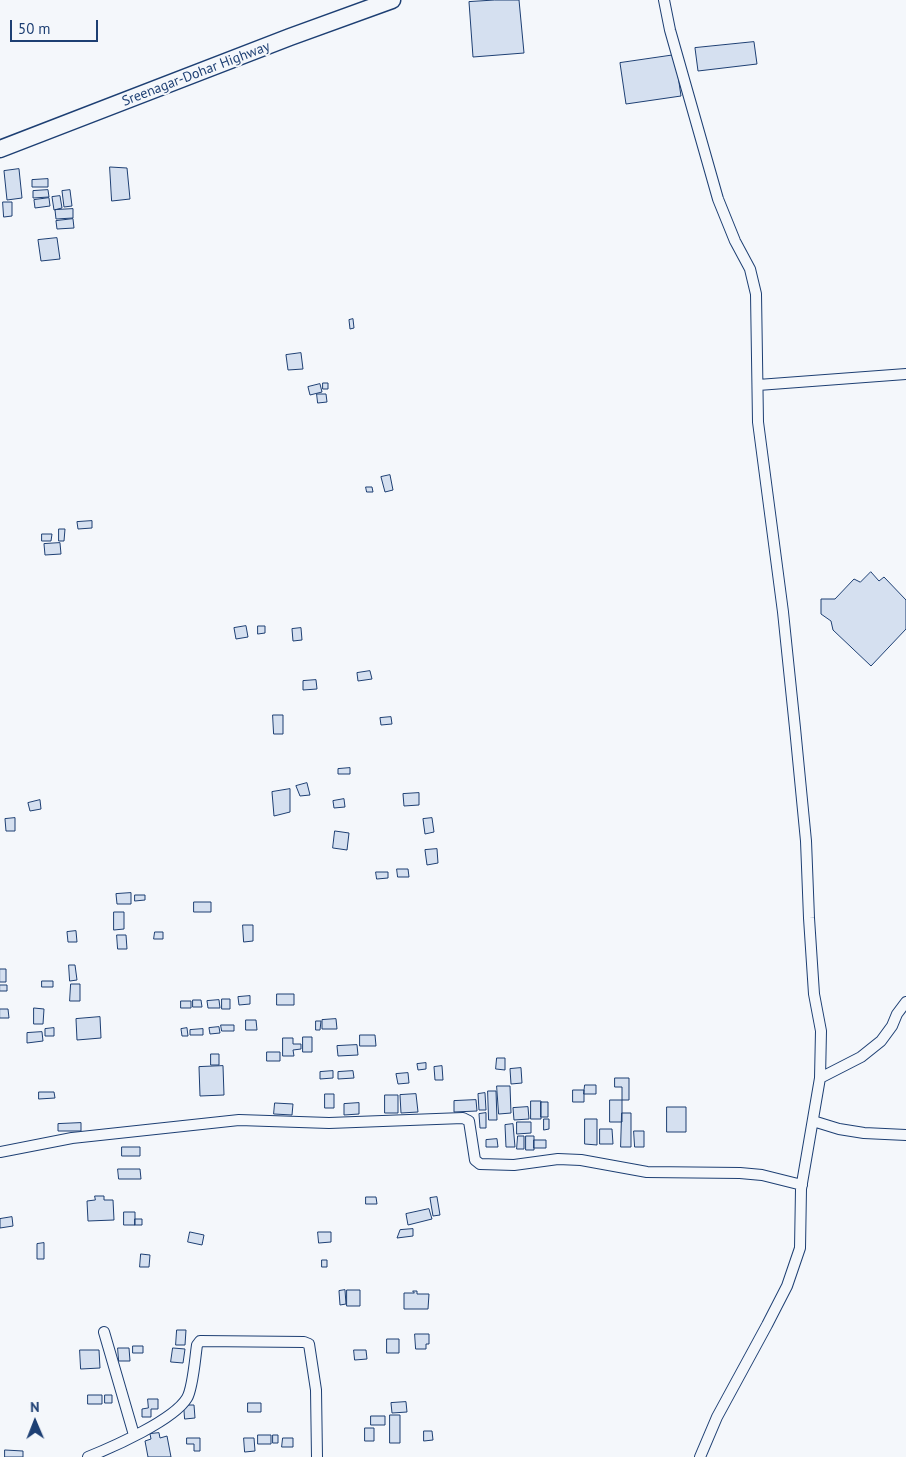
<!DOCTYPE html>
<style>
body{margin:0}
#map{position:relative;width:906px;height:1457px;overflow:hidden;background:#f4f7fb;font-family:"PT Sans",sans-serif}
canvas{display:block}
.north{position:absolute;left:10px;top:1397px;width:50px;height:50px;-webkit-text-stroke:4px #f4f7fb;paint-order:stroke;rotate:359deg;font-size:14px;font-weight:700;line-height:20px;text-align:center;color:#1d3f73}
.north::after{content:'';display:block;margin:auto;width:18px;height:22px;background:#1d3f73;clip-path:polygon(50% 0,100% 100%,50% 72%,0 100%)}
.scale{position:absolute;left:10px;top:20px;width:88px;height:22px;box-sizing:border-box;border:2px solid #1d3f73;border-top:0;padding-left:6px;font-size:15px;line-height:18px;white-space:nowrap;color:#1d3f73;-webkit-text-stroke:4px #f4f7fb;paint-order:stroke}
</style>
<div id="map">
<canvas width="906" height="1457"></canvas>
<div class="north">N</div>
<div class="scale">50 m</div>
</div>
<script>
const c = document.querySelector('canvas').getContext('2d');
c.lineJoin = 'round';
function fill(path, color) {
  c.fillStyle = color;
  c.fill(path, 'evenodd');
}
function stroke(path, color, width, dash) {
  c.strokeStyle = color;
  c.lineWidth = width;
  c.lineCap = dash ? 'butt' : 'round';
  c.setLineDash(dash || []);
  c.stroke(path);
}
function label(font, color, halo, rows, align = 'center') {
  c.font = font + ' "PT Sans",sans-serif';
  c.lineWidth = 4;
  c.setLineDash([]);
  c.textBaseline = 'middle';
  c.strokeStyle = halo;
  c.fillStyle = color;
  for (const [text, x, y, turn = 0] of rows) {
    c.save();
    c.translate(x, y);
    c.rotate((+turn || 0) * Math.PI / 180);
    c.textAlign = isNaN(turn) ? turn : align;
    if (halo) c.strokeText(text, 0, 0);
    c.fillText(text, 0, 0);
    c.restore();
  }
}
const building = new Path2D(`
 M495,0H519L524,53L473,57L469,2Z
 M754,42L757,64L698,71L695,48Z
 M675,55L681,96L626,104L620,63Z
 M110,167L127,168L130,199L112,201Z
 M19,169L22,198L7,200L4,171Z
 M48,179V187H32V180Z
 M48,190L49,197L33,198V191Z
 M70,190L72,206L64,207L62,191Z
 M60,196L62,208L54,210L52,197Z
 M49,198L50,206L35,208L34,200Z
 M3,202H12V216L4,217Z
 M73,209V218L56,219L55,210Z
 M73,219L74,228L57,229L56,221Z
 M57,238L60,259L41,261L38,240Z
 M353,319L354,328L350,329L349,320Z
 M301,353L303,369L288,370L286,355Z
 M323,383H328V389H323Z
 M320,384L322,392L310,395L308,387Z
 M317,394H326L327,402L318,403Z
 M390,475L393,490L385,492L381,477Z
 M366,487H372L373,492H367Z
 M92,521V528L78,529L77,522Z
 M59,529H65L64,541H59Z
 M42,534H52L51,541H42Z
 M60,543L61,554L45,555L44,544Z
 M871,572L879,581L884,577L906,600V629L871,666L833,630L831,621L821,614V599H835L854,579L860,582Z
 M246,626L248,637L236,639L234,628Z
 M258,626H265V633L258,634Z
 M301,628L302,640L293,641L292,629Z
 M370,671L372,679L358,681L357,673Z
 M316,680L317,689L303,690V681Z
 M273,715H283V734H274Z
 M391,717L392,724L381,725L380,718Z
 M350,768V774H338V769Z
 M307,783L310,795L300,796L296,786Z
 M290,789V812L274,816L272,792Z
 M419,793V805L404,806L403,794Z
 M344,799L345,807L334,808L333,801Z
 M40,800L41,809L30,811L28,803Z
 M15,818V831H6L5,819Z
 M432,818L434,832L425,834L423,819Z
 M335,831L349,833L347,850L333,848Z
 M437,849L438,863L427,865L425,850Z
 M397,869H408L409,877H398Z
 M376,872H388V878L377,879Z
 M131,893V904H117L116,894Z
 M135,895H145V900L135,901Z
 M194,902H211V912H194Z
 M114,912H124V929L114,930Z
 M243,925H253V941L244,942Z
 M76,931L77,942H68L67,932Z
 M155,932H163V939H154Z
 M117,935H126L127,949H118Z
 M69,965H75L77,980L70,981Z
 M0,969H6V982H0Z
 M42,981H53V987H42Z
 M71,984H80V1001H70Z
 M0,985H7V991H0Z
 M277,994H294V1005H277Z
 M250,996V1004L239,1005L238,997Z
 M222,999H230V1009H222Z
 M193,1000H201L202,1007H193Z
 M219,1000L220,1008H208L207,1001Z
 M181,1001H191V1008H181Z
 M34,1008L44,1009L43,1024H34Z
 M0,1009H8L9,1018H0Z
 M100,1017L101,1038L77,1040L76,1019Z
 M336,1019L337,1029H322V1020Z
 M246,1020H256L257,1030H246Z
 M316,1021H321L320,1030H316Z
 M221,1025H234V1031H222Z
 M219,1027L220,1033L210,1034L209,1028Z
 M54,1028V1036H45V1029Z
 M187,1028L188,1036H182L181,1029Z
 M203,1029V1035H190V1030Z
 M42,1032L43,1041L27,1043V1033Z
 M360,1035H375L376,1046H360Z
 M303,1037H312V1052H303Z
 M283,1038H293V1044H301V1049L293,1050L294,1056H283Z
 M357,1045L358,1055L338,1056L337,1046Z
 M267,1052H280V1061H267Z
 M211,1054H219V1065H211Z
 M497,1058H505V1070L496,1069Z
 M426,1063V1069L418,1070L417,1064Z
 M223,1066L224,1095L200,1096L199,1067Z
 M442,1066L443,1080H435L434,1067Z
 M521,1068L522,1083L511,1084L510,1069Z
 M333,1071V1078L320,1079V1072Z
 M353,1071L354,1078L338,1079V1072Z
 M408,1073L409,1083L398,1084L396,1074Z
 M615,1078H629V1100H622V1087H615Z
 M585,1085H596V1094H584Z
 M497,1086H510L511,1113L499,1114Z
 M573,1090H584V1102H573Z
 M488,1091H496L497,1120H489Z
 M39,1092H54L55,1098L39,1099Z
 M485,1093L486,1110H479L478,1094Z
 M325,1094H334V1108H325Z
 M416,1094L418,1112L401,1113L400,1095Z
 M385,1095H398V1113H385Z
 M476,1100L477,1111L454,1112V1101Z
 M610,1100H622V1122H610Z
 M531,1101H541V1119H531Z
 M541,1102H548V1117H541Z
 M275,1103L293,1104L292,1115L274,1114Z
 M359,1103V1114L344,1115V1104Z
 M528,1107L529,1119L514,1120L513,1108Z
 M667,1107H686V1132H667Z
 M486,1113V1128H480L479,1114Z
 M622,1113H631V1147H621Z
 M544,1119H549V1129L544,1130Z
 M585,1119H597V1145L585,1144Z
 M517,1122H531V1133L517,1134Z
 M81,1123V1131H58V1124Z
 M513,1124L515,1147H506L505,1125Z
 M600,1129H612L613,1144H600Z
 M634,1131H644V1147H635Z
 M518,1136H524V1149H517Z
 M526,1136H534V1150H526Z
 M497,1139L498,1147H486V1140Z
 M534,1140H546V1148H534Z
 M122,1147H140V1156H122Z
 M118,1169H140L141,1179H119Z
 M95,1196H104V1200H113L114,1220L88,1221L87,1201L95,1200Z
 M366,1197H376L377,1204H366Z
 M437,1197L440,1215L433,1216L430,1198Z
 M429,1209L432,1219L408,1225L406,1214Z
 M124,1212H135V1225H124Z
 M12,1217L13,1226L0,1228V1219Z
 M135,1219H142V1225H135Z
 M413,1229V1236L397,1238L400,1230Z
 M190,1232L204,1235L202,1245L188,1242Z
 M318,1232H331V1242L319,1243Z
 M44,1243V1259H37V1244Z
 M141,1254L150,1255L149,1267H140Z
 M322,1260H327V1267H322Z
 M345,1290L346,1304L340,1305L339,1291Z
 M347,1290H360V1306H347Z
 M413,1291H417V1294H429L428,1309H404V1293H414Z
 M177,1330H186L185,1345H176Z
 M415,1334H429V1344H426V1349H416Z
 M387,1339H399V1353H387Z
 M133,1346H143V1353H133Z
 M118,1348H129L130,1361H119Z
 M173,1348L185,1349L183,1363L171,1362Z
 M80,1350H99L100,1368L81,1369Z
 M354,1350H366L367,1359L355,1360Z
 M88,1395H102V1404H88Z
 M105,1395H112V1403H105Z
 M148,1399H158V1409H151V1417H142V1409L148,1408Z
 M406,1402L407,1412L392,1413L391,1403Z
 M248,1403H261V1412H248Z
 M184,1405H194L195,1418L185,1419Z
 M390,1415H400V1443H390Z
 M371,1416H385V1425H371Z
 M365,1428H374V1441H365Z
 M424,1431H432L433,1440L424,1441Z
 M159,1433L160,1438L167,1436L171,1457H148L145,1441L151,1439L150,1434Z
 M258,1435H271V1444H258Z
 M273,1435H278V1443H273Z
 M187,1438H200V1451H194V1444H187Z
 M244,1438H254L255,1451L245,1452Z
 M283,1438H293V1447H282Z
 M5,1450L23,1451V1457H5Z`);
const minor = new Path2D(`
 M664,0L670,30L718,199L735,241L750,269L756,294L758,422L783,612L795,728L806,841L809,918L814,994L821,1031L820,1078L801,1189L800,1248L787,1286L767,1325L717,1417L700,1457
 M758,385L906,374
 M820,1078L861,1057L881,1041L892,1026L897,1014L906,1002
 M813,1121L839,1129L864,1133L906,1135
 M0,1152L72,1138L239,1120L329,1123L463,1118L469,1121L475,1160L480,1164L514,1165L558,1159L581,1160L647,1172L740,1173L762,1175L802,1185
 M104,1332L134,1435
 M88,1457C113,1447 174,1420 187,1398C193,1388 195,1358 197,1345L200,1341L304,1342L309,1344L316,1390L317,1457`);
const primary = new Path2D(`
 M0,149L290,37L392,0`);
const streetNames = [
 ["Sreenagar-Dohar Highway",196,74,-21]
];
fill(building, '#d5e0f0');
stroke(building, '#1d3f73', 1);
stroke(minor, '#1d3f73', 12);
stroke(primary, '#1d3f73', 19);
stroke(minor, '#f4f7fb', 10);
stroke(primary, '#f4f7fb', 16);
label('14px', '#1d3f73', '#f4f7fb', streetNames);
</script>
